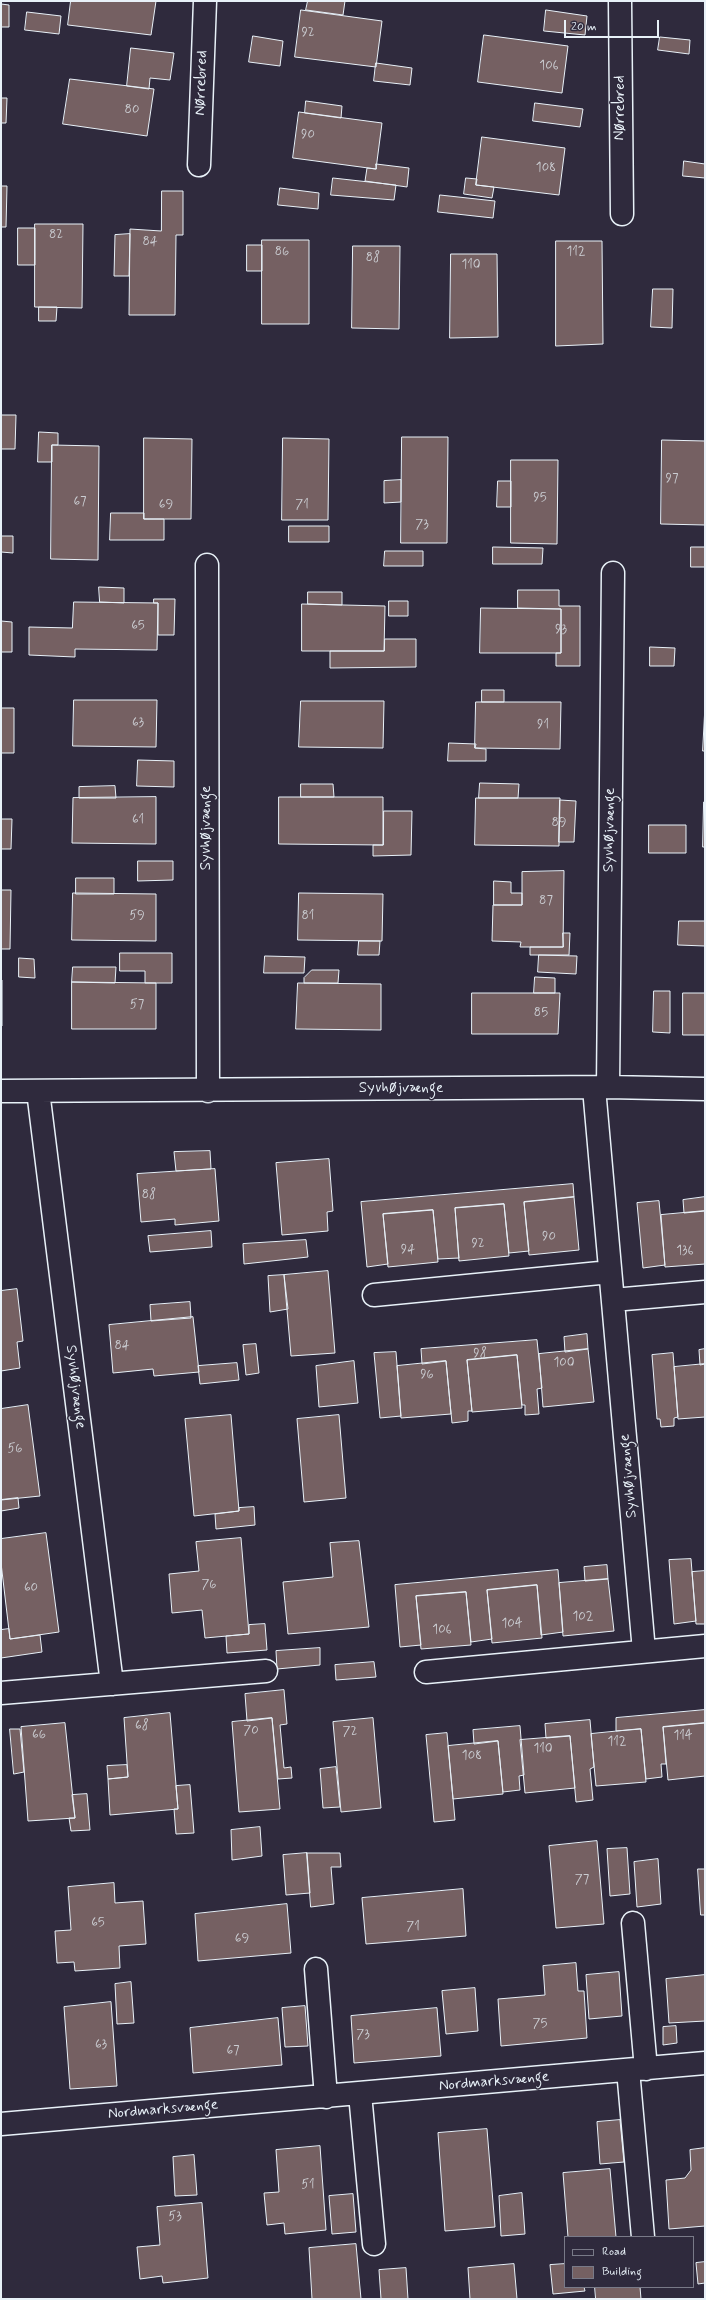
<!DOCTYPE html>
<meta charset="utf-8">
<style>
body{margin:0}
#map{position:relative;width:706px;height:2300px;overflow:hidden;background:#2f2a3d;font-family:Mynerve,sans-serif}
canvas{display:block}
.frame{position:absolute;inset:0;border:2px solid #e8f1f8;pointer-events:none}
.legend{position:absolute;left:564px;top:2236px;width:130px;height:52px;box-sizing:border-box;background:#2f2a3d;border:1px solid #797a88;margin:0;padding:5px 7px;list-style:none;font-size:12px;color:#e8f1f8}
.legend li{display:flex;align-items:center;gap:8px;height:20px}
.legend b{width:20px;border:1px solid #797a88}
.scale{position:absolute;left:564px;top:20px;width:95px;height:18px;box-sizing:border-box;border:2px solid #e8f1f8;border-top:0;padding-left:5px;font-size:12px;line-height:14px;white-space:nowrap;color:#e8f1f8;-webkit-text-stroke:3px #2f2a3d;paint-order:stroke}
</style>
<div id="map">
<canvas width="706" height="2300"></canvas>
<div class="frame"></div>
<ul class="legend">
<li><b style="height:5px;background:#2f2a3d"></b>Road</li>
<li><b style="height:11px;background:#756062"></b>Building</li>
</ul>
<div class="scale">20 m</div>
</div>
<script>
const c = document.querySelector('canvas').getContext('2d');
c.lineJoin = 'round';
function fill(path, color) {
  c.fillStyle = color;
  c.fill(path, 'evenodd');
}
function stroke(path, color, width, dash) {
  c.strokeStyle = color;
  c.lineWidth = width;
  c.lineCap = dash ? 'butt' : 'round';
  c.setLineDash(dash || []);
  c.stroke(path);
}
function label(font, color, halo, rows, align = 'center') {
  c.font = font + ' Mynerve,sans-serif';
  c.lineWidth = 3;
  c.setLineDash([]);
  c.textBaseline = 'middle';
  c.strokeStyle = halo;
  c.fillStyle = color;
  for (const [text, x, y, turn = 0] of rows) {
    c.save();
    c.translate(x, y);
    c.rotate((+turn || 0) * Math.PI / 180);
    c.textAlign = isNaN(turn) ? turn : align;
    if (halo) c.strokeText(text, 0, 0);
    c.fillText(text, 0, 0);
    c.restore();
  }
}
const building = new Path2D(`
 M71,1H156L151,35L68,25Z
 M308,1H345L343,15L306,10Z
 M1,4L9,5V27H1Z
 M301,10L382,21L376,67L295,57Z
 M546,10L587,16L585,35L544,31Z
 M27,12L61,16L59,34L25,30Z
 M484,35L568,46L562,93L478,82Z
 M253,36L283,41L280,66L249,62Z
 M660,37L690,40L689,54L658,50Z
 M131,48L174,53L170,80L150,78L149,89L127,86Z
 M376,63L412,68L410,85L374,81Z
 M70,79L154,89L147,136L63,124Z
 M1,98H7L6,123H1Z
 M306,101L342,106L341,118L305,113Z
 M535,103L583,109L580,127L533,121Z
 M299,112L382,123L376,169L293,158Z
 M482,137L565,148L559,195L476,185Z
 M684,161L705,164V178L683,176Z
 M376,164L409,168L407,187L365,181L367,168L376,169Z
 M333,178L396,185L394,200L331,195Z
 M466,178L477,179L476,185L494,187L492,198L464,194Z
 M1,186H7L6,227H1Z
 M280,188L319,193L318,209L278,205Z
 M162,191H183V235H176L175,315H129L130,229L161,231Z
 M440,195L495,201L493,218L438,212Z
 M35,224H83L82,308L35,307Z
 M18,228H35V265H18Z
 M130,234L129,276H114L115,235Z
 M262,240H309V324H262Z
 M556,241H602L603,344L556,346Z
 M247,245H262V271H247Z
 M353,246H400L399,329L352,328Z
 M451,254H497L498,337L450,338Z
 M653,289H673L672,328L651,327Z
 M39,307H57L56,321H39Z
 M1,415H16L15,449H1Z
 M39,432L58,433V445H52V462H38Z
 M402,437H448L447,543H401Z
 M144,438L192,439L191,519H144Z
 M283,438L329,439L328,520H282Z
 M662,440L705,441V525L661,524Z
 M52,445L99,446L98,560L51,559Z
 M511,460H558L557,544L511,543Z
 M401,480V502L384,503V481Z
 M498,481H511V507H497Z
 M111,513H144V519H164V540H110Z
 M289,526H329V542H289Z
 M1,536H13V553L1,552Z
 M493,547L543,548L542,564H493Z
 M691,547H705V567H691Z
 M385,551H423V566H384Z
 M99,587L124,588V603L100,602Z
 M518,590H559V606H580V666H556V653H561V609L518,608Z
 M308,592H342V605L308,604Z
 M154,599H175L174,635H158V603H154Z
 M389,601H408V616H389Z
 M74,602L158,603L157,650L75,649V657L29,655V627L72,628Z
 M302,604L385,606L384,651H302Z
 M481,608L561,609V653H480Z
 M1,621L12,622V652H1Z
 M385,639H416V667L330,668V651H384Z
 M650,647L675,648L674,666H650Z
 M482,690H504V702H482Z
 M74,700H157L156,747L73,746Z
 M301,701H384L383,748L299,747Z
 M476,702H561L560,749L475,748Z
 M705,706V751H703Z
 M1,708H14V753H1Z
 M449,743L476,744L475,748L486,749V761H448Z
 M138,760L174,761V787L137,786Z
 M480,783L519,784L518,798H479Z
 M301,784H333L334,797H301Z
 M115,786L116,798H79V787Z
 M156,797V844L72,843L73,798Z
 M279,797H383V845L279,844Z
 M476,798H560L559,846L475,845Z
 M560,800L576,801L574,842H559Z
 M704,802H705V847H703Z
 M384,811H412L411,855L373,856V845H383Z
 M1,819H12L11,849H1Z
 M649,825H686V853H649Z
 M138,861H173V880L138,881Z
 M564,871L563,947H520L521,942L492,941L493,905H522V872Z
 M76,878H114V894H76Z
 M494,881L511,882V893H522V905H494Z
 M1,890H11L10,949H1Z
 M73,893L156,894V941L72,940Z
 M299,893L383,894L382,941L298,940Z
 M679,921H705V946L678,945Z
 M563,933H570L569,955H530V947H563Z
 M359,941H380L379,955H358Z
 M120,953H172V983H145V971H120Z
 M539,955L577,956L576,974L538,972Z
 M265,956L305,957L304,973H264Z
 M19,958L34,959L35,978L19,977Z
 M73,967H116L115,983L72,982Z
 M312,970H339L338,983H304V978Z
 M535,977L555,978V993H534Z
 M1,980H2V1026H1Z
 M72,982L156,983V1029H72Z
 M298,983L381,984V1030L296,1029Z
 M654,991H670V1033L653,1032Z
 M472,993H560L558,1034H472Z
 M683,993H705V1035H683Z
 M210,1151L211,1169L176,1171L174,1152Z
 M329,1159L333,1211L327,1212L328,1231L282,1235L276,1163Z
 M215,1169L219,1221L175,1225V1219L141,1222L137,1174Z
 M573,1184L574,1197L524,1202L529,1251L509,1253L504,1204L455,1208L459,1258L438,1259L433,1210L383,1214L388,1264L367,1267L361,1202Z
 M574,1197L579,1250L529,1255L524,1202Z
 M705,1197V1211L684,1213L683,1200Z
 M659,1201L665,1265L643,1268L637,1203Z
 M504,1204L509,1256L459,1261L455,1208Z
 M433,1210L438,1262L388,1267L383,1214Z
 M705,1211V1264L665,1267L661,1215Z
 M211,1231L212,1247L150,1252L148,1236Z
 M306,1240L308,1257L244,1264L243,1244Z
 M328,1271L335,1353L291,1356L284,1275Z
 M284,1275L288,1309L270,1312L268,1276Z
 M17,1289L23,1341L17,1342L20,1368L1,1371V1291Z
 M190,1302L191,1318L151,1321L150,1305Z
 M193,1317L199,1372L154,1376L153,1369L113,1373L109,1325Z
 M587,1334L588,1349L565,1352L564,1337Z
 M537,1340L542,1388L537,1389L539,1414L525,1415V1405H522L517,1355L467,1360L472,1411H468V1421L452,1423L446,1361L422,1364L421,1349Z
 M256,1344L259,1373L246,1375L243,1345Z
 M588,1349L594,1402L543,1407L539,1354Z
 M705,1349V1364L700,1365L699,1350Z
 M396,1352L401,1416L380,1418L374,1353Z
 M673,1353L678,1417L674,1418V1426L661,1427L660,1419H657L652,1355Z
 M517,1355L522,1408L472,1412L467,1360Z
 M354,1361L358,1403L319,1407L316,1366Z
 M446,1361L451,1414L401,1418L397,1366Z
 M237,1363L239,1380L200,1384L198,1366Z
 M705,1364V1417L678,1419L674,1367Z
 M28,1405L40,1496L1,1500V1409Z
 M231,1415L239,1511L194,1516L185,1419Z
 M339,1415L346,1498L304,1502L297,1419Z
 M18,1498L19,1508L1,1511V1500Z
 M254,1507L255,1525L216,1529L215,1514L239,1511V1508Z
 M46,1533L59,1632L10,1639L1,1563V1539Z
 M241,1538L249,1634L205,1638L202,1610L172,1613L169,1574L199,1571L196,1542Z
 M359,1541L369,1627L288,1634L283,1582L333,1577L330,1543Z
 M691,1559L696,1621L674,1624L669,1560Z
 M607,1565L608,1579L585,1581L584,1567Z
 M558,1570L563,1632L541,1635L537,1585L487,1590L492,1639L471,1642L466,1592L416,1596L421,1645L400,1647L395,1585Z
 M705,1571V1624H696L692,1572Z
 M608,1579L614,1631L563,1636L559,1583Z
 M537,1585L542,1638L492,1643L487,1590Z
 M466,1592L471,1645L421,1649L416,1596Z
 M265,1624L267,1650L227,1653L226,1636L249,1634V1625Z
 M9,1629L10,1639L40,1635L42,1652L1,1658V1630Z
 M320,1648V1665L277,1669L276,1651Z
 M374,1662L376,1677L336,1680L335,1665Z
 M284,1690L287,1724L280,1725L284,1768L291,1767L292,1778L278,1779L272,1718L247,1721L245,1694Z
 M705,1710V1723L663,1727L666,1764H661L662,1777L646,1779L641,1729L616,1731V1718Z
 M170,1713L178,1809L110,1815L108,1779L128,1777L124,1718Z
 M272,1718L280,1809L239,1812L232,1722Z
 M373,1718L381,1808L341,1812L333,1722Z
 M590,1720L594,1767L590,1769L593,1800L576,1802L570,1736L546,1738L545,1724Z
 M65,1723L75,1818L28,1821L21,1727Z
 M705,1723V1776L668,1780L663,1727Z
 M520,1726L524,1775L519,1776L520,1790L503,1792L498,1741L474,1744L473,1730Z
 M10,1729H20L24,1772L14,1774Z
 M641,1729L646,1782L596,1786L591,1734Z
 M447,1733L455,1820L434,1822L426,1735Z
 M570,1736L575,1788L525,1793L520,1740Z
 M498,1741L503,1794L453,1799L448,1746Z
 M127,1765L128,1777L108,1779L107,1766Z
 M336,1767L340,1807L323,1808L320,1769Z
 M190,1785L194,1833L176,1834L174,1809H178L176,1786Z
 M87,1794L90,1830L71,1831L69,1818H75L72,1795Z
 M260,1827L262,1856L232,1860L231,1830Z
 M597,1841L604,1924L556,1928L549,1846Z
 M627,1848L630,1894L610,1896L607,1849Z
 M307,1853L310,1893L286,1895L283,1855Z
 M307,1853H340L341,1867H331L334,1904L311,1907Z
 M658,1859L661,1904L637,1907L634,1862Z
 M698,1869H705V1915H701Z
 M114,1883L115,1903L143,1901L146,1944L119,1946L120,1968L75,1971L74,1962L57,1963L55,1931L71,1930L68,1887Z
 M463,1889L466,1936L366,1944L362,1898Z
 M287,1904L291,1953L198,1961L195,1914Z
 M576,1963L578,1991H584L587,2038L501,2046L498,1999L545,1995L543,1966Z
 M619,1972L622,2016L589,2019L586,1975Z
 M705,1975V2021L669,2023L666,1979Z
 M131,1982L134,2023L117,2024L115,1984Z
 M475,1988L478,2031L446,2034L442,1991Z
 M111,2002L117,2086L70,2089L64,2007Z
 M305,2006L308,2046L285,2047L282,2008Z
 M437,2008L441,2056L354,2063L351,2016Z
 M278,2018L282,2065L193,2073L190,2028Z
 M676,2026L677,2043L663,2045V2027Z
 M620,2120L624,2162L600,2164L597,2122Z
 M487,2129L495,2227L445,2231L438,2133Z
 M320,2146L326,2230L285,2234L284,2223L267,2225L264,2193L279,2192L276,2150Z
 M705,2148V2226L669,2229L666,2180L685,2178L691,2170L690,2150Z
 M194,2155L197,2195L175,2196L173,2157Z
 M610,2169L616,2237H568L563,2173Z
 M522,2193L525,2234L501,2236L499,2196Z
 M353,2194L356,2232L332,2234L329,2196Z
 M202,2203L208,2278L163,2283L162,2276L140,2279L137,2247L160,2245L157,2207Z
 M356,2244L361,2299H312L309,2248Z
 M705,2262V2283L698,2284L696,2263Z
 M514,2264L517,2299H470L468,2268Z
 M565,2264V2287H584L585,2291L553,2294L550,2265Z
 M406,2268L408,2299H381L379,2270Z
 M595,2287H640L641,2299H596Z`);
const street = new Path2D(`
 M620,1L622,214
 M199,165L205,1
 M207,565L208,1091
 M608,1087L613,573
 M594,1088L644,1651
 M1,1091L608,1087L705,1089
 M38,1091L112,1684
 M374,1295L610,1272
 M613,1300L705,1292
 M426,1672L705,1646
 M1,1693L266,1671
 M633,1923L646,2069
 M316,1969L326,2097
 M628,2070L643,2237
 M360,2094L374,2244
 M1,2124L705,2063`);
const numberNames = [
 ["92",308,33],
 ["106",549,66],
 ["80",132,110],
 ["90",308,135],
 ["108",546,168],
 ["82",56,235],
 ["84",150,242],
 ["86",282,252],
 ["112",576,252],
 ["88",373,258],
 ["110",471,265],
 ["97",672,479],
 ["95",540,498],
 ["67",80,502],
 ["69",166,505],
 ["71",302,505],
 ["73",422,525],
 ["65",138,626],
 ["93",561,630],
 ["63",138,723],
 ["91",543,725],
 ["61",138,820],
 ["89",559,823],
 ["87",546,901],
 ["59",137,916],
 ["81",308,916],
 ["57",137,1005],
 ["85",541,1013],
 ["88",149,1195],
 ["90",549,1237],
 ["92",478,1244],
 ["94",408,1250],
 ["136",685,1251],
 ["84",122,1346],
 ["98",480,1354],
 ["100",564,1363],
 ["96",427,1375],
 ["56",15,1449],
 ["76",209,1585],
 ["60",31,1588],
 ["102",583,1617],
 ["104",512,1624],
 ["106",442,1630],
 ["68",142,1726],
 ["70",251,1731],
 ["72",350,1732],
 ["66",39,1735],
 ["114",683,1736],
 ["112",617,1742],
 ["110",543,1749],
 ["108",472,1756],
 ["77",582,1880],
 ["65",98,1923],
 ["71",413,1927],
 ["69",242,1939],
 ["75",540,2024],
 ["73",363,2035],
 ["63",101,2045],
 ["67",233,2051],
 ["51",308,2185],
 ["53",175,2217]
];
const streetNames = [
 ["Nørrebred",202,83,-88],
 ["Nørrebred",621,108,-90],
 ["Syvhøjvænge",207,828,-90],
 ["Syvhøjvænge",610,830,-89],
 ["Syvhøjvænge",401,1089],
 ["Syvhøjvænge",75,1387,83],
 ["Syvhøjvænge",629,1476,-95],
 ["Nordmarksvænge",494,2082,-5],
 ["Nordmarksvænge",163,2110,-5]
];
fill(building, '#756062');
stroke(building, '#e8f1f8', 1);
stroke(street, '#e8f1f8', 25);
stroke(street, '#2f2a3d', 22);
label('13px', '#cbcdd2', null, numberNames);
label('15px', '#e8f1f8', '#2f2a3d', streetNames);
</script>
